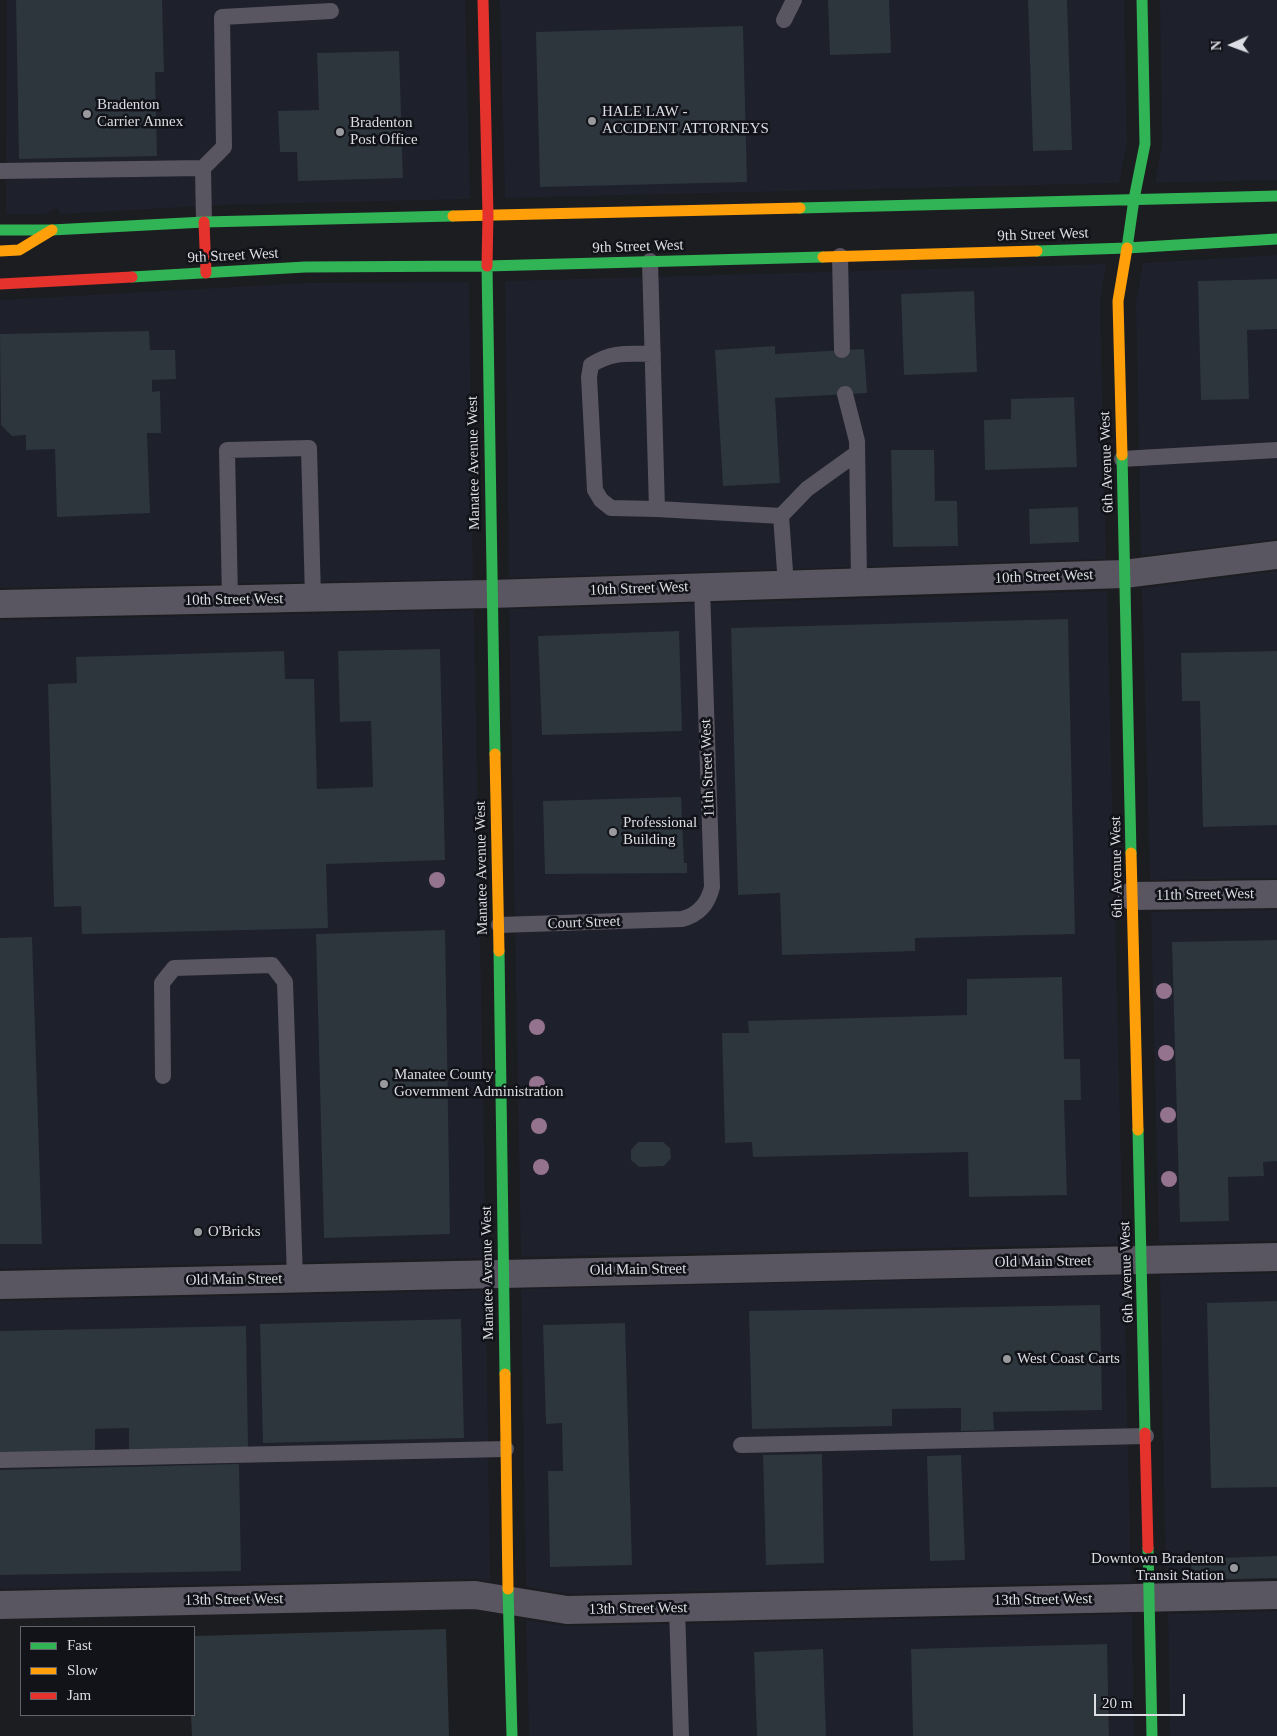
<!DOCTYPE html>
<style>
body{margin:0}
#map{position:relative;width:1277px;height:1736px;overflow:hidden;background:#1c1d20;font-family:Georgia,serif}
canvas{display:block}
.legend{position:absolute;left:20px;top:1626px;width:175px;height:90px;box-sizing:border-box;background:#111319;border:1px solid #626469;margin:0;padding:6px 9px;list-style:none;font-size:15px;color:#dcdde2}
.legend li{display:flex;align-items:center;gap:10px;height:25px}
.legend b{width:25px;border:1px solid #626469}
.north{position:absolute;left:1207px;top:20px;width:50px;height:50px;-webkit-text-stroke:4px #111319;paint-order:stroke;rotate:268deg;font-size:14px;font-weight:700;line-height:20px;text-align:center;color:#dcdde2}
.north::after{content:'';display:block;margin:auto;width:18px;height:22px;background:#dcdde2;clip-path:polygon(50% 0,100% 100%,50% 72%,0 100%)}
.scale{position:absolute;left:1094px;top:1694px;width:91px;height:22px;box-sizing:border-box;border:2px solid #dcdde2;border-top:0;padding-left:6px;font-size:15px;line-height:18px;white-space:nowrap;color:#dcdde2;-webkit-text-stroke:4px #111319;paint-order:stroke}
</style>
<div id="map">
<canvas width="1277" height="1736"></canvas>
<ul class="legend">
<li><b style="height:6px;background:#30b455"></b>Fast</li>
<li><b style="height:6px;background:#ff9f0a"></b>Slow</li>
<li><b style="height:6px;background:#e5322d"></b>Jam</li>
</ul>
<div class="north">N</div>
<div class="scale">20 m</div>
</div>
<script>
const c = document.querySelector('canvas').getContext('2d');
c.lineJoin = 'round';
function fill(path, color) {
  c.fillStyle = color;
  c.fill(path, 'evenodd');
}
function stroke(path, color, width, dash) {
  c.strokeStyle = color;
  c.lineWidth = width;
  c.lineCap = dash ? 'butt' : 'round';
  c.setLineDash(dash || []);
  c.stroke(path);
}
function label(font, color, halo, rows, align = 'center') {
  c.font = font + ' Georgia,serif';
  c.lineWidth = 5;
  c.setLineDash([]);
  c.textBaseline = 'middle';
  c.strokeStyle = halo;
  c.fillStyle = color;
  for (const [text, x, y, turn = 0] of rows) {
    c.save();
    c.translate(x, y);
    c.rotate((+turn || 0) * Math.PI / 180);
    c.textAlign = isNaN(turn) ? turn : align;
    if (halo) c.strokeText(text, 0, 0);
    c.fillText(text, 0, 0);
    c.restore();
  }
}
const built = new Path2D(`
 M7,0H465L470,199L221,205L61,214L56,208L46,214H6Z
 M500,0H1124L1127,143L1119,183L505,198Z
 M1160,0H1277V180L1155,183L1162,144Z
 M1277,255V539L1141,556L1136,302L1143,263Z
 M1106,264L1100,302L1106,559L509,578L505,281Z
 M469,282L473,579L0,588V300L306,283Z
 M1277,571V878L1150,880L1142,588Z
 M1107,591L1123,1244L521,1257L509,609Z
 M474,610L486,1258L0,1269V620Z
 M1277,910V1241L1159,1243L1151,912Z
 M1277,1273V1579L1166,1582L1160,1275Z
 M1124,1275L1131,1582L568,1594L526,1587L521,1289Z
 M486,1290L490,1581L475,1579L0,1589V1301Z
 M1277,1611V1736H1170L1168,1614Z
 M1132,1614L1134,1736H529L526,1620L567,1626Z`);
const building = new Path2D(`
 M16,0H162L164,72H155L157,156L19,159Z
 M828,0H889L891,53L830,55Z
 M1028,0H1067L1072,150L1033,151Z
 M743,26L747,182L540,187L536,32Z
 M399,51L403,178L298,181L297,152H280L278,111L319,110L317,53Z
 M1277,279V329L1247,330L1249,399L1201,400L1198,281Z
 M974,291L977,372L904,375L901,294Z
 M149,331L150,350H175L176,379L152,380V392L160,391L161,433H147L150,513L57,517L55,449L26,450V435L12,436L1,425L0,334Z
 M775,346V354L864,349L867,393L775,398L780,483L723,486L715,350Z
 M1074,397L1077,467L985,470L984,420L1011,419V399Z
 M891,450H934L935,501H957L958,546L893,547Z
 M1078,507L1079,542L1030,544L1029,509Z
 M1068,619L1075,934L915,938V951L782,955L780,893L738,895L731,628Z
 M679,631L682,731L542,735L538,636Z
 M440,649L445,860L326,864L328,928L82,934L81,906L54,907L48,684L77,683L76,657L284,651L285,679H314L317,789L373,787L371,721L340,722L338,651Z
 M1277,651V825L1203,827L1200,701H1182L1181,653Z
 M681,797L684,863H687V873L545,874L543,801Z
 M445,930L450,1234L324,1238L316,934Z
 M32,937L42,1244H0V938Z
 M1277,940V1161L1263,1162L1264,1176L1228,1177L1229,1221L1180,1222L1172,942Z
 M1062,977L1064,1059H1080L1081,1100H1064L1067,1195L969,1197L968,1152L753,1157L752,1142L725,1143L722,1033H749L748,1021L967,1015V979Z
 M638,1142H663L670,1148L671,1158L664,1166L639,1167L631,1160V1150Z
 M1277,1301V1487L1211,1488L1207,1303Z
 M1100,1305L1102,1410L993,1412L994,1430L961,1431V1408L892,1409V1426L752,1429L749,1311Z
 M461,1319L464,1438L263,1443L260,1324Z
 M625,1323L632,1565L550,1567L548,1471H563L562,1423L546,1424L543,1325Z
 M246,1326L248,1447L129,1450V1428L95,1429V1452L0,1454V1331Z
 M822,1454L824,1563L766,1565L763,1455Z
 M961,1455L965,1560L930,1561L927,1456Z
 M239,1464L241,1571L0,1575V1470Z
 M1277,1556V1578L1192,1580L1191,1559Z
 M446,1629L449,1736H192L191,1715H194V1636Z
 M1107,1644L1109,1736H913L911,1649Z
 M823,1649L826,1736H757L754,1652Z`);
const lane = new Path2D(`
 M784,20L794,0
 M0,171L203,168
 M204,222L203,168L224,147L222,17L331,11
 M840,256L842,350
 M650,261L657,509L781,516
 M653,354C628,354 613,351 591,365L589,377L595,490L601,500L611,508L657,509
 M845,394L857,441L859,582
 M1122,459L1277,450
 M786,585L781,516L807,489L857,453
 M230,600L227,450L309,448L313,598
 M499,925L682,919C698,915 708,904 712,887L702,588
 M163,1076L162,983L174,968L272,965L285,982L295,1278
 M741,1445L1146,1436
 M0,1460L506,1449
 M677,1608L681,1736`);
const street = new Path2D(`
 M0,604L491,594L1124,574L1277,555
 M1132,896L1277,894
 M0,1285L1277,1257
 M0,1605L475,1595L567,1610L1277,1595`);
const fast = new Path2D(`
 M800,208L1277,196
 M0,230H52L204,222L453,216
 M1127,248L1134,199L1145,144L1142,0
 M1037,251L1127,248L1277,239
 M487,266L495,754
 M132,277L305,267L487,266L823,257
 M1122,455L1131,853
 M499,951L505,1374
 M1138,1130L1145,1433
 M1148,1548L1152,1736
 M508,1589L512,1736`);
const slow = new Path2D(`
 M453,216L800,208
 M0,251L19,250L52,230
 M823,257L1037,251
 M1122,455L1118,301L1127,248
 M495,754L499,951
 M1131,853L1138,1130
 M505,1374L508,1589`);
const jam = new Path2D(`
 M483,0L488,215L487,266
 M204,222L206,273
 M0,284L132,277
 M1145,1433L1148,1548`);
const trees = [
 [437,880],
 [1164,991],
 [537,1027],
 [1166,1053],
 [537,1084],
 [1168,1115],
 [539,1126],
 [541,1167],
 [1169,1179]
];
const markers = [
 [87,114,5,"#999a9e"],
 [592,121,5,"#999a9e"],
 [340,132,5,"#999a9e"],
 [613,832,5,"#999a9e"],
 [384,1084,5,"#999a9e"],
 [198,1232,5,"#999a9e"],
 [1007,1359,5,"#999a9e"],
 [1234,1568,5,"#999a9e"]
];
const poiNames = [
 ["Bradenton",97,105],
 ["Carrier Annex",97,122],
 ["HALE LAW -",602,112],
 ["ACCIDENT ATTORNEYS",602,129],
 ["Bradenton",350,123],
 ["Post Office",350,140],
 ["Professional",623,823],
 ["Building",623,840],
 ["Manatee County",394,1075],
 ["Government Administration",394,1092],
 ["O'Bricks",208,1232],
 ["West Coast Carts",1017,1359],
 ["Downtown Bradenton",1224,1559,"right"],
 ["Transit Station",1224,1576,"right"]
];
const streetNames = [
 ["9th Street West",1043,235,-2],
 ["9th Street West",638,247,-2],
 ["9th Street West",233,256,-3],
 ["6th Avenue West",1107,462,-92],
 ["Manatee Avenue West",474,463,-91],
 ["10th Street West",1044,577,-2],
 ["10th Street West",639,589,-2],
 ["10th Street West",234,600,-1],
 ["11th Street West",708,768,-92],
 ["6th Avenue West",1117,867,-91],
 ["Manatee Avenue West",482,868,-91],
 ["11th Street West",1205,895,-1],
 ["Court Street",584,923,-2],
 ["Old Main Street",1043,1262,-1],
 ["Old Main Street",638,1270,-1],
 ["6th Avenue West",1127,1272,-92],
 ["Manatee Avenue West",488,1273,-91],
 ["Old Main Street",234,1280,-1],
 ["13th Street West",234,1600,-1],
 ["13th Street West",1043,1600,-1],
 ["13th Street West",638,1609,-1]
];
fill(built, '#1e202b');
fill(building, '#2d363c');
stroke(lane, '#595561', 16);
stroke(street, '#595561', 28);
stroke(fast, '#30b455', 11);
stroke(slow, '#ff9f0a', 11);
stroke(jam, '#e5322d', 11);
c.fillStyle = '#94738e';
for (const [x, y] of trees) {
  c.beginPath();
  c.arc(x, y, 8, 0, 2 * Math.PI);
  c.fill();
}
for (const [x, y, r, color] of markers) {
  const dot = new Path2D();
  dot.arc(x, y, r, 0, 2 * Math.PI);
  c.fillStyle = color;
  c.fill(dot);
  stroke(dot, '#111319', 2);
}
label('15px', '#dcdde2', '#111319', poiNames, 'left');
label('15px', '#dcdde2', '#111319', streetNames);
</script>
